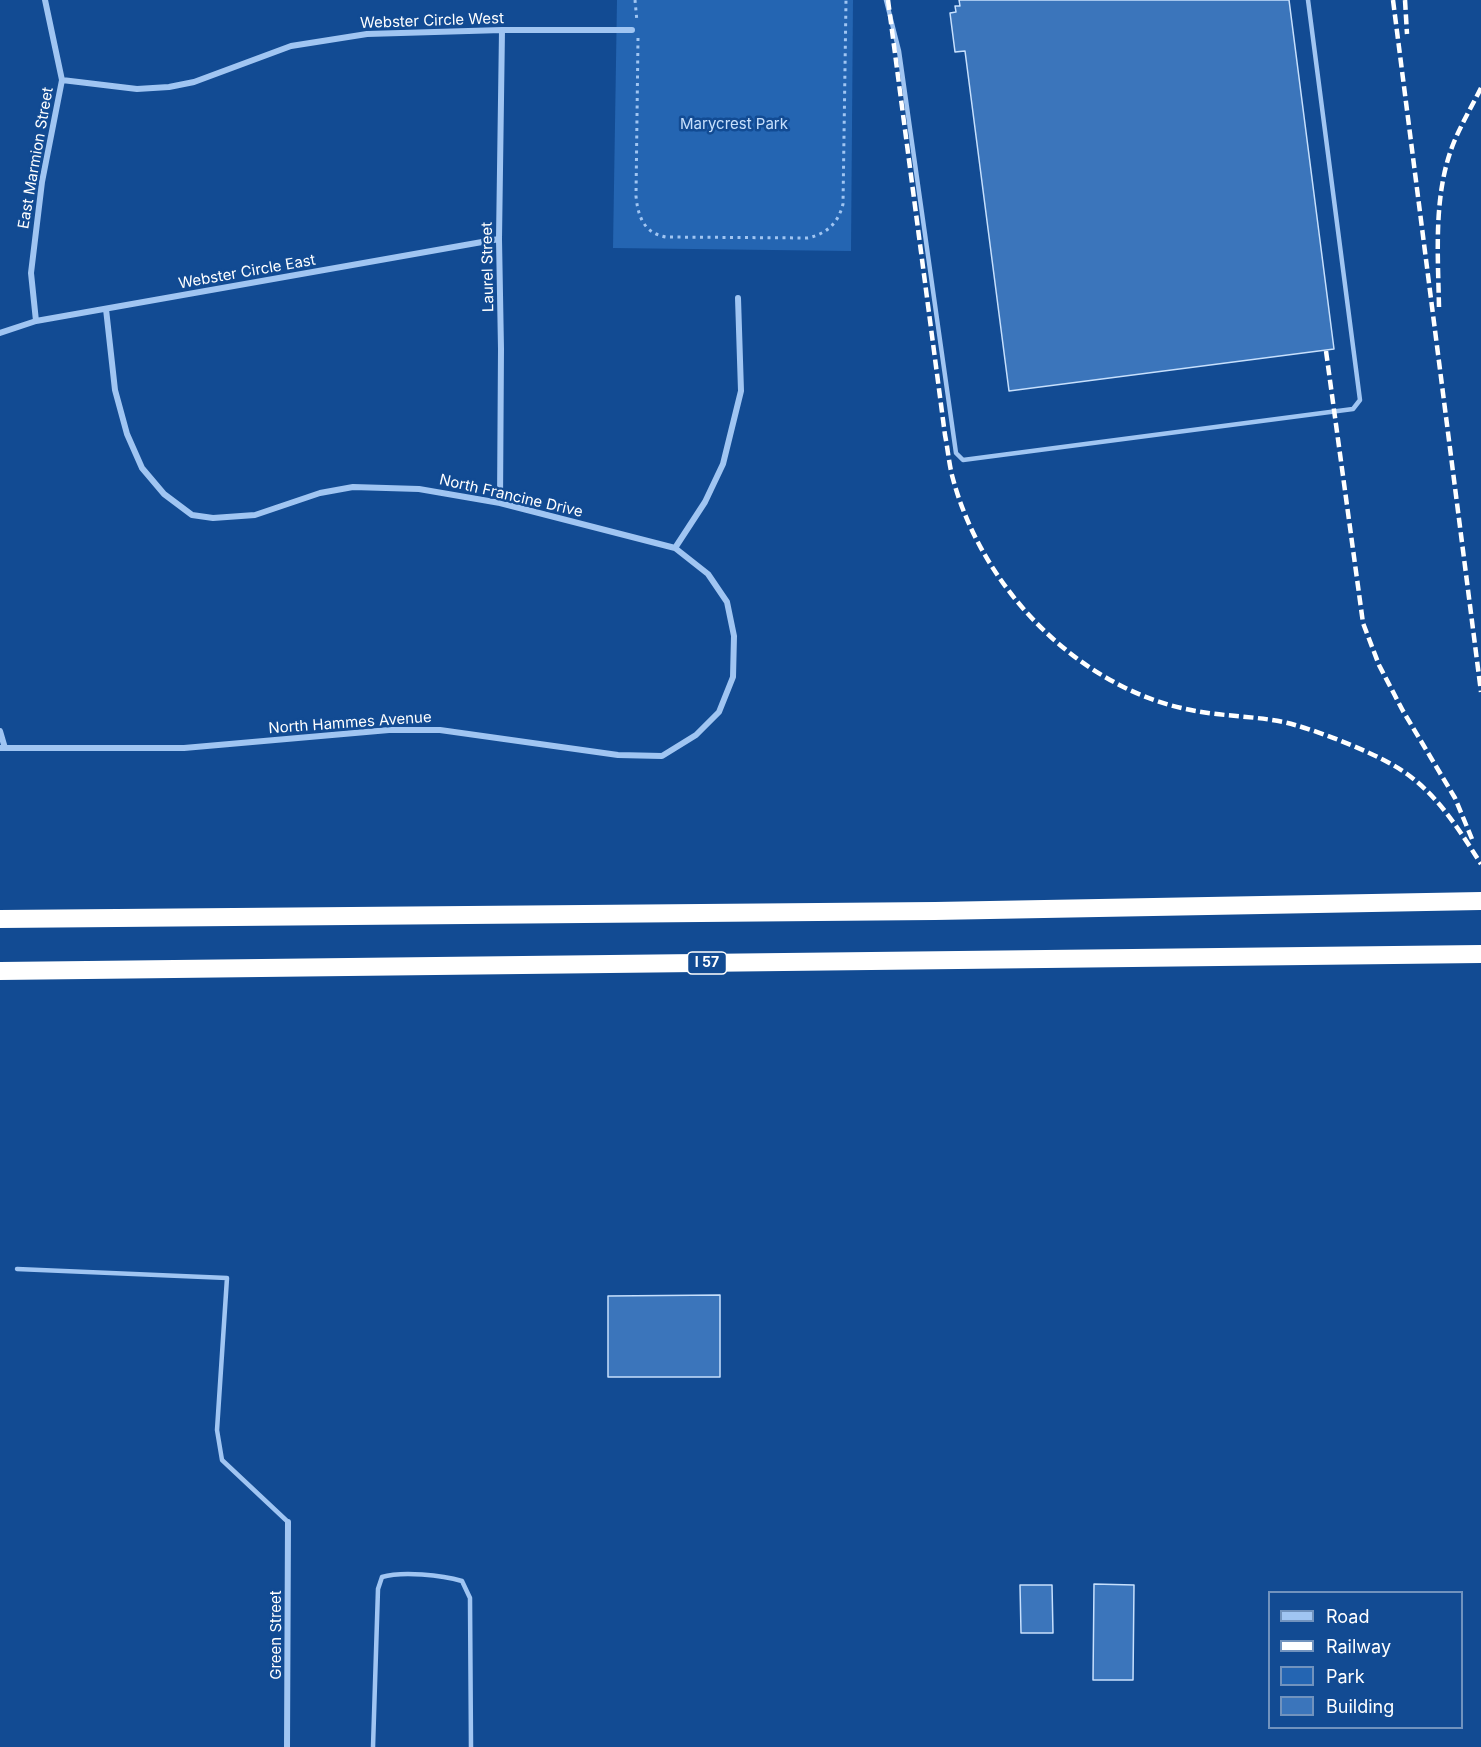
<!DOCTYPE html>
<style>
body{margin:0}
#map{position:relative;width:1481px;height:1747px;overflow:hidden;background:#124b93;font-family:Inter,sans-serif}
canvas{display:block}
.legend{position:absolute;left:1268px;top:1591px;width:195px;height:138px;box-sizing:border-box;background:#124b93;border:2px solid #7193be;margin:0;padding:8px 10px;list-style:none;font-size:18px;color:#fff}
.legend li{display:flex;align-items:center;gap:12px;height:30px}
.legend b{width:30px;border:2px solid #7193be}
</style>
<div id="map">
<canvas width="1481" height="1747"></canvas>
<ul class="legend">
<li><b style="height:8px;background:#a0c5f2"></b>Road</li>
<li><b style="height:8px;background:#fff"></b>Railway</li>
<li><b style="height:16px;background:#2465b2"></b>Park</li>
<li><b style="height:16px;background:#3b75bb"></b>Building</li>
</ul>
</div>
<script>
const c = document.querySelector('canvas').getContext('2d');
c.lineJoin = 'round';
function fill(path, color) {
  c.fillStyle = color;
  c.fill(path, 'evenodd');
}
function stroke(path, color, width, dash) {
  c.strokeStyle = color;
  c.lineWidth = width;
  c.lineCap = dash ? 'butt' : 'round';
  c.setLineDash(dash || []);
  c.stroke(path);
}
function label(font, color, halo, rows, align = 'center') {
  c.font = font + ' Inter,sans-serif';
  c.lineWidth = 5;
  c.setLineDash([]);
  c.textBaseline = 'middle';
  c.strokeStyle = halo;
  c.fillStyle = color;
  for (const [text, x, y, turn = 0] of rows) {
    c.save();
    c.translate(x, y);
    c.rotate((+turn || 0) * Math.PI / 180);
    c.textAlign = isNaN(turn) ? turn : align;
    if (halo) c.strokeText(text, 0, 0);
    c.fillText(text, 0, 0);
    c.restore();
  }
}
const green = new Path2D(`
 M617,0H853L851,251L613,248Z`);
const building = new Path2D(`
 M959,0H1289L1334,349L1009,391L965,51L955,52L950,13L956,12L955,6H960Z
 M720,1295V1377H608V1296Z
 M1094,1584L1134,1585L1133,1680H1093Z
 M1020,1585H1052L1053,1633H1021Z`);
const path = new Path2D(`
 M635,0L637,22
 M638,38L636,196C638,217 644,233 666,237L808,238C828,233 838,223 843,204L846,0`);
const lane = new Path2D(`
 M886,0L899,51L956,453L963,460L1353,409L1360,400L1308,0
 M17,1269L227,1278L217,1430L222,1460L288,1522
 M373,1747L378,1589L382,1577C402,1571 442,1575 462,1581L470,1598L471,1747`);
const street = new Path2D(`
 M62,80L137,89L169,87L194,82L291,46L367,34L502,30H632
 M36,321L31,273L42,182L62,80L45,0
 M0,333L36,321L499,239
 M500,503L501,349L499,239L502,30
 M675,548L705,502L723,464L741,391L738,298
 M0,731L5,748
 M0,748H184L389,730H440L618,755L662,756L696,735L719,712L733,677L734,636L727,602L708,574L675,548L500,503L419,489L353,487L320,493L255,515L213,518L192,515L164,494L142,468L127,434L115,390L106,309
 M287,1747L288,1522`);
const highway = new Path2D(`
 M0,919L935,911L1481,901
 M0,971L1481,954`);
const rail = new Path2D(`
 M888,0L945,435C948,450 949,465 953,479C983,590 1081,691 1196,711C1227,717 1265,716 1295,725C1324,733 1383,756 1407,774C1439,797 1460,831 1481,864
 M1393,0L1481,692
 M1405,0L1407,34
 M1439,307C1438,254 1433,193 1454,142C1462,123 1472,106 1481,88
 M1326,351L1363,623L1379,665L1403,711L1455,798L1472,839`);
const shields = [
 [707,963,39]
];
const shieldNames = [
 ["I 57",707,963]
];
const streetNames = [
 ["Webster Circle West",432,21,-2],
 ["East Marmion Street",36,158,-80],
 ["Laurel Street",488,267,-91],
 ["Webster Circle East",247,272,-10],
 ["North Francine Drive",511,496,13],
 ["North Hammes Avenue",350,723,-4],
 ["Green Street",276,1635,-90]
];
const parkNames = [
 ["Marycrest Park",734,124]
];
fill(green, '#2465b2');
fill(building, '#3b75bb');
stroke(building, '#c7e0fd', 1.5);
stroke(path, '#a0c5f2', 3, [3, 4.5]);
stroke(lane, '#a0c5f2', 4.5);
stroke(street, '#a0c5f2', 6);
stroke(highway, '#fff', 18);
stroke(rail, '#fff', 4.5, [10, 4.5]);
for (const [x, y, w] of shields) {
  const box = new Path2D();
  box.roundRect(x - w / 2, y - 11, w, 22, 4.5);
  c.fillStyle = '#124b93';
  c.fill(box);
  stroke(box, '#fff', 1.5);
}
label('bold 14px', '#fff', null, shieldNames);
label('15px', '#fff', '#124b93', streetNames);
label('15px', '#c7e0fd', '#124b93', parkNames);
</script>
